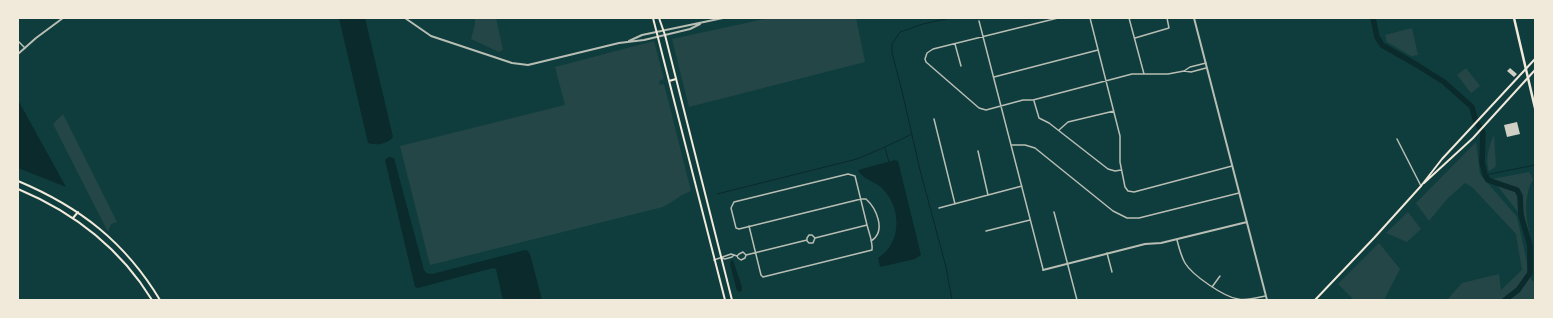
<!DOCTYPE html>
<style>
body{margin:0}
#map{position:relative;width:1553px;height:318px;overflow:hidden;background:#0f3d3e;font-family:Raleway,sans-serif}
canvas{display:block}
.frame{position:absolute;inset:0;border:19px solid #f1e9da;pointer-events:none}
</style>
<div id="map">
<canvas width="1553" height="318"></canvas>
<div class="frame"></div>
</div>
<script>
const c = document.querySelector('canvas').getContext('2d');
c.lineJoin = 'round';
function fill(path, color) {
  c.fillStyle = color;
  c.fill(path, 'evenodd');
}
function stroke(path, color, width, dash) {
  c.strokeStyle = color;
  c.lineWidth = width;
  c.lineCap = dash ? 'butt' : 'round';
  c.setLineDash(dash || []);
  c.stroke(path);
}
const green = new Path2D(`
 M475,18H496L503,50L499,52L471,39L475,24Z
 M769,18H856L865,62L689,107L672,39Z
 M1412,28L1418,55L1411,56L1387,42L1385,35Z
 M654,41L664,79L659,81L660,85L664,84L691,191C679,195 674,202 663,207L430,265L400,146L565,105L555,67Z
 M1466,68L1480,86L1471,93L1457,75Z
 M63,114L117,222L111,224L108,232L53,124Z
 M1494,135L1496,165L1494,168L1489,171C1485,159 1489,145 1494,135Z
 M1476,142L1480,174L1517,217L1531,280L1535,282V300H1447L1462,283L1499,274L1501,290L1522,270L1516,234L1472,187L1465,183L1447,199L1429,221L1416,203Z
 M1529,172L1533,179C1525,194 1525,210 1528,226C1529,233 1531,238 1530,246L1518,212L1492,179Z
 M1408,212L1421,229L1407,242L1386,233Z
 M1379,243L1400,269L1384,300H1354L1338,284Z`);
const water = new Path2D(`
 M339,18H365L393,137C387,144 377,146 368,143Z
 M18,100L66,187L18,168Z
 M389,157L394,158L424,270L426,273L432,274L525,250L528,251L530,254L542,300H503L496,269L493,268L418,288L415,287L385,160Z
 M895,160L898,161L921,255L915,259L880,267L878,258C902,243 902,208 882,188C874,181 862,179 858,170Z
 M733,260L742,287V290L740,292L737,291L730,264L731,261Z`);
const stream = new Path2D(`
 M951,18L923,24L900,32L892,44V53L902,91L920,170L946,267L952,300
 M885,148L889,162
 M1485,175L1535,165
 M717,194L857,159L885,147L912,134`);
const river = new Path2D(`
 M1373,18L1377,37L1382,45L1417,65L1444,82L1472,107L1475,119L1483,133L1482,162L1485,175L1488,180L1517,190L1520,196L1521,215L1530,246V273L1518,290L1505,300`);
const building = new Path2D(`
 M1510,68L1517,74L1514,77L1507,71Z
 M1517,122L1520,134L1507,137L1504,125Z`);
const minor = new Path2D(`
 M1058,18L933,49L927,53L925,59L926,62L979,108L986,110L1023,100H1033L1132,74H1168L1184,71L1191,72L1206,68
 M1090,18L1120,136V162L1125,187L1128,191L1134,192L1232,166
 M1129,18L1144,74
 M979,21L1043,269
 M1135,38L1169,28L1167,18
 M18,41L25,48
 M955,44L961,66
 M1184,71L1190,67L1206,63
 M994,77L1098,50
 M1034,101L1039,118L1049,123L1108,169L1115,171L1121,170
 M934,119L955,204
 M1059,130L1068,122L1114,111
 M1397,139L1421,186
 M1011,145H1025L1035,148L1113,211L1127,218H1139L1239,193
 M978,151L988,195
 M939,208L1022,186
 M1054,212L1077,300
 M749,226L761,275L763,277L872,250C873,242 869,233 867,225C863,209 859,192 855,176L848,174L734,202L731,208L736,228L739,229L861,199H866C876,208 887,231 871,241
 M986,231L1030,220
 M815,238L813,243H809L807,241V238L809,235H812L815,238L867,225
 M1177,240C1179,248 1181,256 1185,263C1192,275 1224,297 1238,299C1247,301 1256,298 1265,296
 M1107,253L1112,272
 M737,256L739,254L743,252L746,255L807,240
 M722,258L725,259L732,257L734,255
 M714,260L731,254L737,256L738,258L741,260L745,258L746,255
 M1212,287L1220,276`);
const tertiary = new Path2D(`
 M405,18L431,36L512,63L528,65L619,43L644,40L690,29L700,24
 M1194,18L1267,300
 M629,41L642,35L723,18
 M18,54L36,38L63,18
 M1043,270L1145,244L1161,243L1247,222`);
const secondary = new Path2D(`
 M653,18L725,300
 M659,18L665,35L732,300
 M669,81L676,79
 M18,181C80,207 125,242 160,300
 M1424,183L1473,138L1535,70
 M18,189C73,212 120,248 152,300
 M73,218L78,212
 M1315,300L1374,238L1421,186L1442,159L1535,59`);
const primary = new Path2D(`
 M1514,18L1535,108`);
fill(green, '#244646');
fill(water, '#0a2a2b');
stroke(stream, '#0a2a2b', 1);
stroke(river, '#0a2a2b', 5.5);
fill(building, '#cfcfc3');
stroke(minor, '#b8beb3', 1.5);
stroke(tertiary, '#b8beb3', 2);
stroke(secondary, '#f1e9da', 2);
stroke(primary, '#f1e9da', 2.5);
</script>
